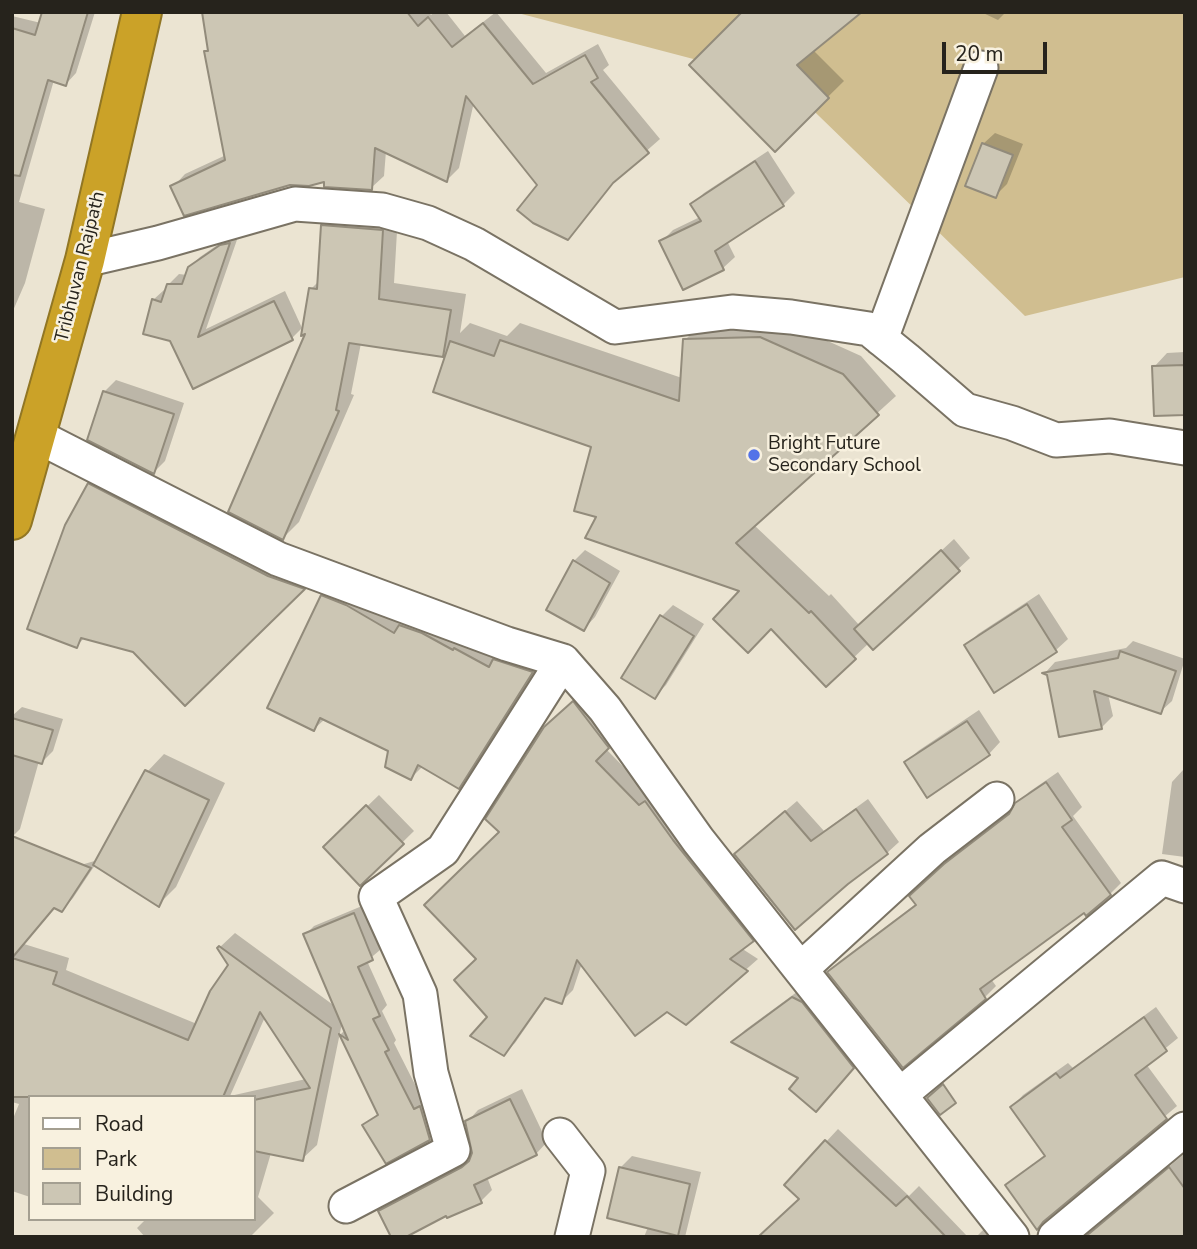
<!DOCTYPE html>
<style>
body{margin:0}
#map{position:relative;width:1197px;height:1249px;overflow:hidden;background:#ebe4d2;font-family:"Nunito Sans",sans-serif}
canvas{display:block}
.frame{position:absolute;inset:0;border:14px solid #26231c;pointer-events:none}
.legend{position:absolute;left:28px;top:1095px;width:228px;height:126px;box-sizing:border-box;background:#f8f1df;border:2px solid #a49f91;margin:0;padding:9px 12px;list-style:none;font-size:21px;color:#26231c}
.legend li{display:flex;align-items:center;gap:14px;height:35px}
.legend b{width:35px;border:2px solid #a49f91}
.scale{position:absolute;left:942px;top:42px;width:105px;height:32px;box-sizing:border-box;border:4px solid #26231c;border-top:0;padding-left:9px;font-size:21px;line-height:24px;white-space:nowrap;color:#26231c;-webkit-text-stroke:5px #f8f1df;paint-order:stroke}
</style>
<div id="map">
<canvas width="1197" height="1249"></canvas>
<div class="frame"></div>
<ul class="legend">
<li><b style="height:9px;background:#fff"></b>Road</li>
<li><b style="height:19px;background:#d0be90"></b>Park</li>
<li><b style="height:19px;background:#ccc6b4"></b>Building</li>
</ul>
<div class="scale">20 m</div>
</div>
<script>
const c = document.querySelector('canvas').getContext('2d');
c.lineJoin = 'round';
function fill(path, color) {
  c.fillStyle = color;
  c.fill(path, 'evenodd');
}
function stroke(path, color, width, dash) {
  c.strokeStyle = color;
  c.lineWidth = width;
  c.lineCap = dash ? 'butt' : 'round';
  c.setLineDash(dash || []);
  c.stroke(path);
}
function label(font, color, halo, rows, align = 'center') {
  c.font = font + ' "Nunito Sans",sans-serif';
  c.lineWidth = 5;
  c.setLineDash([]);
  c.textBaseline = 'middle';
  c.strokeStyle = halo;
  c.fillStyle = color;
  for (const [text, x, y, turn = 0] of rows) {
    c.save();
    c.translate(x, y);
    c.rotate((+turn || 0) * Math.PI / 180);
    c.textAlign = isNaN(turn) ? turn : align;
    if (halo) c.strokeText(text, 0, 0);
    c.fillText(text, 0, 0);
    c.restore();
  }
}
const green = new Path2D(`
 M514,12H1185V277L1025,316L785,83Z`);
const shadow = new Path2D(`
 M44,12H95L76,73L66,84L54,80L19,202L45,209L25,283L12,313V16L41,23Z
 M400,12H429L431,15L434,12H446L465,36L496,12L546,73L598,44L609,65L603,70L660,139L619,175L539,185L474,102L459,168L447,180L386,151L384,176L371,188L326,180L173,187L185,174L226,155L206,52L210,48Z
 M981,12H1006L998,20Z
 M813,50L844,81L775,149L692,65Z
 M995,133L1023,144L1007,184L995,196L983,144Z
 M768,151L795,193L783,205L727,241L735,257L723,268L684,288L661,242L673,230L700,217L692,205L704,193Z
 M339,210L398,214L394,283L466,294L460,333L470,323L507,336L520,323L682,378L685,340L704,321L779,319L861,356L896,396L754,525L829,596L831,594L860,626L954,539L970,558L873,648L869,643L826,684L742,590L598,516L593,446L449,349L443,355L361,343L351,394L354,395L299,522L283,538L309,330L311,289L319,281L323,226Z
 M239,234L206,329L285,291L302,328L292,338L194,387L153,300L164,290H166L168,285L179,274L187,275L189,268L200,257L232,235Z
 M1185,352V413L1154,367L1167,353Z
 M116,380L184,403L165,461L154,472L104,392Z
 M101,473L314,577L185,704L134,650L85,637L77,646L89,484Z
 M585,550L620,571L595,617L584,629L574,561Z
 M334,585L543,660L470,775L459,787L423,766L411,778L390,750L325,719L314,729L322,596Z
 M1039,594L1068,639L1056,650L994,690L966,646L978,634Z
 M673,605L704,624L666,685L655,696L624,677L662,616Z
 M1133,641L1185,659L1172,701L1160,712L1108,694L1113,716L1101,728L1045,673L1055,662L1126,648Z
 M585,691L620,736L606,749L651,795L764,929L741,948L758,959L686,1022L582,963L573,990L561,1002L547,997L515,1043L503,1054L490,1017L478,958L501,832L557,716Z
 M22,707L63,719L53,751L42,762L39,761L20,829L12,837V716Z
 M979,710L1000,742L989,754L906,763L918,751Z
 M164,754L225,783L176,887L159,904L95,865L73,898L62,910L55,907L31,933L15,884L98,860L147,772Z
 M1183,770L1185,771V857L1162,854L1172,782Z
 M1058,772L1082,807L1073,816L1121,883L1110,894L991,979L996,986L985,997L829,972L840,961L917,903L923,885L958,853L1013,810L1029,792Z
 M379,795L414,831L360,884L325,847Z
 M868,799L899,842L887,853L748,843L797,801L824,831Z
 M362,906L380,950L367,961L387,1005L382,1011L396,1040L394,1043L438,1130L429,1139L364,1125L379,1113L341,1034L345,1030L342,1023L317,1145L302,1159L271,1153L258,1197L274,1213L250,1237H145L137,1228L146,1219H254V1097H30V1197L12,1191V1121L19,1104L12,1102V935L27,941L24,944L69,958L66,970L197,1024L231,965L219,948L235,933L336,1007L305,935L314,926ZM265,1017L306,1079L230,1096Z
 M805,986L864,1055L828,1098L801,1077L734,1041L745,1030Z
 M1156,1007L1178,1038L1146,1064L1177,1106L1050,1214L1008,1185L1046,1154L1012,1107L1023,1095L1068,1063L1073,1068Z
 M522,1089L547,1142L536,1154L487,1177L492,1190L481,1201L380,1211L392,1200L472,1158L474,1153L467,1122L478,1110Z
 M838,1129L909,1196L919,1186L968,1237H759L801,1199L786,1185Z
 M1185,1153V1237H1086Z
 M632,1156L701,1172L685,1237H644L648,1227L621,1167Z
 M991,1222L1005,1237H976Z`);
const building = new Path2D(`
 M42,12H88L66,86L48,80L20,176L12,175V28L35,35Z
 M202,12H407L418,26L428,17L452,47L483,23L533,84L585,55L598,78L591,82L649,153L613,183L568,240L533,223L517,210L537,185L466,96L447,182L375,148L372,190L324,187V182L309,186L290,185L184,216L170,186L225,160L204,51H208Z
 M742,12H862L797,65L829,98L775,152L689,65Z
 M982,143L1013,155L996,198L965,186Z
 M755,161L784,206L715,251L724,270L683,290L659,241L701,221L690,204Z
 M321,225L383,230L379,299L451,310L443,357L349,343L336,410L339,411L283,540L228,512L305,334L301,336L309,288L317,289Z
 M230,243L198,337L274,301L293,340L193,389L170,341L143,334L152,299L161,302L167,284H182L188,267L220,245Z
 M760,337L843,374L879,415L736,543L809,613L811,611L856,659L826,687L771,629L748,653L713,619L739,591L585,538L596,517L574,511L591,447L433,392L450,341L494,356L500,340L679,401L683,339Z
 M1185,365V415L1154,416L1152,366Z
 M103,391L174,414L154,474L87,440Z
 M88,483L268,576L305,589L185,706L133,652L81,638L77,648L27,629L65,525Z
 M941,550L960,571L873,650L854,629Z
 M573,560L610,583L584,631L546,610Z
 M321,595L346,605L394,633L399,625L422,633L453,650L454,648L489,667L493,659L533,672L459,789L418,765L411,780L385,767L388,751L320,718L314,731L267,708Z
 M1027,604L1057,652L994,693L964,645Z
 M660,615L694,636L655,699L621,678Z
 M1120,651L1176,671L1161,714L1094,691L1102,729L1059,737L1047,675L1042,673L1118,658Z
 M573,701L609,748L596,761L639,805L645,801L673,840L754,941L730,959L748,971L686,1025L667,1012L635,1036L577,960L562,1004L545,998L504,1056L470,1036L487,1017L454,980L476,959L424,905L499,832L485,819L544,727Z
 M12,718L53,730L42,764L12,755Z
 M967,721L990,755L927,798L904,762Z
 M145,770L209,800L159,907L93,865Z
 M1046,782L1072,820L1062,827L1111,895L1086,916L1084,913L980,989L986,999L903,1068L827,972L916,905L909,896L944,864L1009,814L1015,803Z
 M366,805L404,844L360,886L323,847Z
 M856,809L888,854L848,884L795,930L734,854L785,811L811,841Z
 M12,836L91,868L62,912L54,908L12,958L57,972L53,984L188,1040L210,991L228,965L217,948L219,946L331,1028L303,1161L254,1151V1100L310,1088L260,1012L223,1097H12Z
 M354,913L373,960L358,967L380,1016L373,1019L389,1050L385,1052L414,1109L420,1106L430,1140L386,1164L362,1125L378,1115L339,1034L348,1040L303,934Z
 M792,997L802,1002L854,1068L816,1112L789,1089L798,1078L731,1042Z
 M1144,1017L1167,1051L1135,1075L1167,1119L1043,1222L1037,1230L1005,1185L1045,1156L1010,1107L1056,1073L1060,1078Z
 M943,1084L956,1103L940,1115L927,1098Z
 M510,1099L537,1155L474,1185L482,1203L447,1218L446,1216L406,1237H391L378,1211L462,1167L469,1161L472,1153L465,1121Z
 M825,1140L896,1206L907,1196L946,1237H758L799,1199L784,1185Z
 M619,1167L690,1184L678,1236L607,1218Z
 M1169,1167L1185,1189V1237H1085Z`);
const street = new Path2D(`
 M85,260L158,243L295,204L382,210L428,223L474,244L615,327L732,312L791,317L869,329L906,359L965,410L1012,423L1056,440L1110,436L1185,448
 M881,339L981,68
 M37,436L278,559L507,644L563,661L605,709L698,840L1012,1237
 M801,969L932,849L997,799
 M901,1094L1162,878L1185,886
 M560,1135L588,1171L572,1237
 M346,1206L453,1150L431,1073L420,994L376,897L443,850L563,661
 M1055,1237L1185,1129`);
const highway = new Path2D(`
 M12,520L85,260L142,12`);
const markers = [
 [754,455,7,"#5373e8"]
];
const streetNames = [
 ["Tribhuvan Rajpath",81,267,-76]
];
const poiNames = [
 ["Bright Future",768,444],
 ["Secondary School",768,466]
];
fill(green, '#d0be90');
fill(shadow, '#0003');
fill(building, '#ccc6b4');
stroke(building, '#928b7b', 2);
stroke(street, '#7a7364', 37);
stroke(highway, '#917624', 42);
stroke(street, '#fff', 33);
stroke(highway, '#cba228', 38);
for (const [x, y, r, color] of markers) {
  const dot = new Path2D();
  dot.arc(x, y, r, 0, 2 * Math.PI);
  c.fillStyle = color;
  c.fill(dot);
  stroke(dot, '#f8f1df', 2.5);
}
label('19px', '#26231c', '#f8f1df', streetNames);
label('19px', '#26231c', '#f8f1df', poiNames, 'left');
</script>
